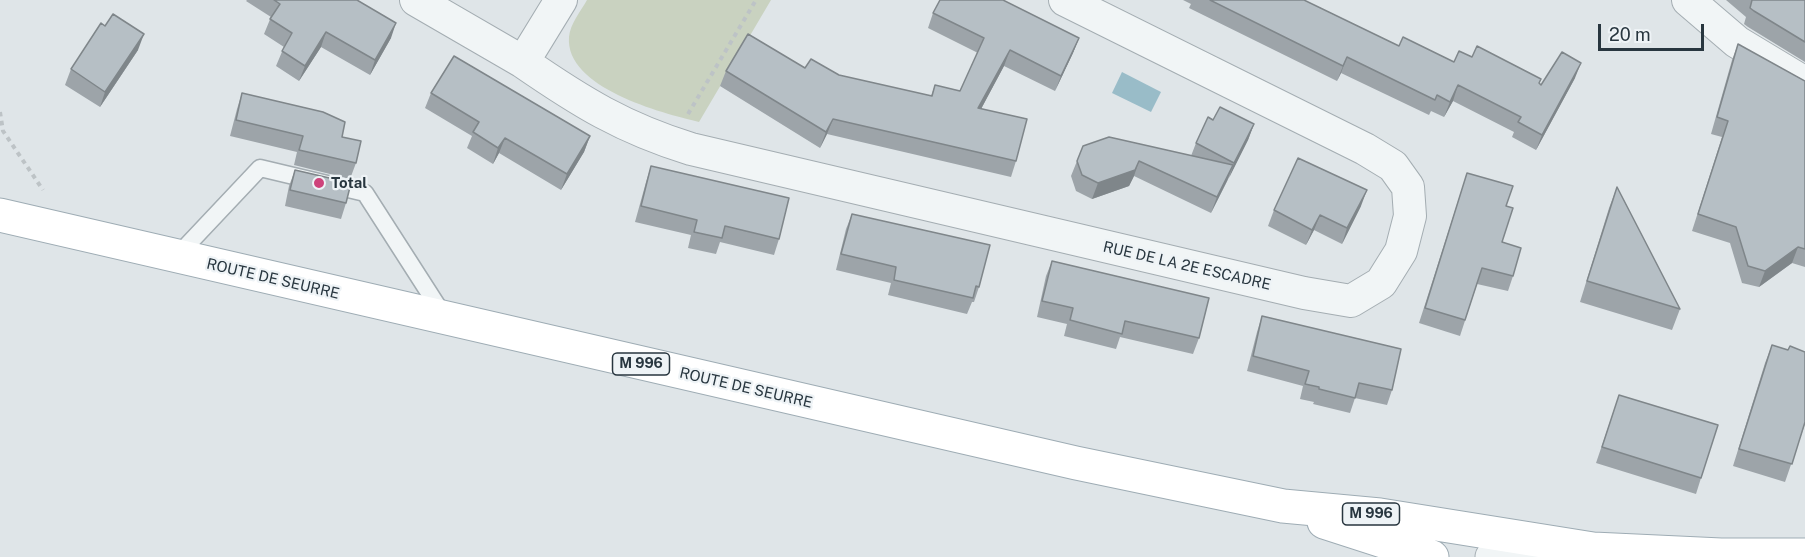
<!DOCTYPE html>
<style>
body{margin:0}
#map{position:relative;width:1805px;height:557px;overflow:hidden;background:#dfe5e8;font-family:"Public Sans",sans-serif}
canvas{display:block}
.scale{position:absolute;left:1598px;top:24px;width:106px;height:27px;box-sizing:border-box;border:3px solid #28363f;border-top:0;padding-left:8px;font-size:18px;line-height:21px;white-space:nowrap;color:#28363f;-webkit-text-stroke:4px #eef3f6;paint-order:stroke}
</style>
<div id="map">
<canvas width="1805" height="557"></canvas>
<div class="scale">20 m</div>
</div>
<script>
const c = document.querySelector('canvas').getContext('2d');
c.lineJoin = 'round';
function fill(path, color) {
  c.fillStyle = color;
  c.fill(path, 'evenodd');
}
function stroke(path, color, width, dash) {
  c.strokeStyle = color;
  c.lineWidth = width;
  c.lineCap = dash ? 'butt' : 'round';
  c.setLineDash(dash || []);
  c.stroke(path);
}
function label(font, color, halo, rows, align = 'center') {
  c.font = font + ' "Public Sans",sans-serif';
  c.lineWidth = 4.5;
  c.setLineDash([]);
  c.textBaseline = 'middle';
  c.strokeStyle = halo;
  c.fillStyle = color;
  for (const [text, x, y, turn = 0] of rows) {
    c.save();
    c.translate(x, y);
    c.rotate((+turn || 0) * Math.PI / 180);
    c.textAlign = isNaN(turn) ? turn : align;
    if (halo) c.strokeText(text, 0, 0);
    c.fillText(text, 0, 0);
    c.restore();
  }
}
const green = new Path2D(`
 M587,0H771L699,122C662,113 565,88 569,37C570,24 581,11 587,0Z`);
const water = new Path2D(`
 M1122,72L1161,92L1151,112L1112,93Z`);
const path = new Path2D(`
 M0,112L3,131L43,190
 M688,114L756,0`);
const service = new Path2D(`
 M177,256L260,168L365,193L444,316`);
const minor = new Path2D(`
 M416,0L523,62L561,0
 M1688,0L1737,42L1805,83
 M523,62C581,102 623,128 691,149L1304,293L1351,301L1381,283L1401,251L1410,216L1408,187L1393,166L1365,149L1065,0`);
const tertiary = new Path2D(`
 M1492,557L1519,539L1538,550`);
const primary = new Path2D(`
 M0,215L1076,463L1283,506L1380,515L1593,549L1721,555H1805
 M1324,522L1432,557`);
const wall = new Path2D(`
 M247,0H357L391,38L370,75L321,47L299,81L276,66L284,47L264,34L271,17L246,1Z
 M1183,0H1304L1399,46L1454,62L1472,57L1541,85L1575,78L1536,150L1512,137L1514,132L1453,101L1444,117L1431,111L1429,115L1341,73L1337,81L1189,8L1191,4Z
 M1726,0H1805V62L1748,27L1744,24L1746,17Z
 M933,13L1079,38L1073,53L1055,91L1004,66L981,109L1016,161L1011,177L827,134L820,148L720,86L726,71L805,68L931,96L935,85L960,91L978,53L928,28Z
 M105,26L138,50L100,107L65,85L71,69Z
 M1738,44L1805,81V267L1792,263L1759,287L1742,283L1730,243L1692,231L1722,137L1711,134L1732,60Z
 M242,93L342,137L356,163L350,179L294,165L297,152L230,136L237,109Z
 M431,93L590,136L584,152L561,190L499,153L493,164L467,148L472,136L425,108Z
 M1254,124L1248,140L1211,213L1134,176L1129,186L1092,199L1076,191L1071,176L1077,161L1191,156L1196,143Z
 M651,166L779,239L774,255L720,242L716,254L688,248L691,235L635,222L646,182Z
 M295,170L346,203L341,219L285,206L289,186Z
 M1467,173L1506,206L1502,242L1513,276L1508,291L1477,284L1460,336L1419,323Z
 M1617,187L1680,309L1672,330L1580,302L1609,208Z
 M1361,206L1342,244L1314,230L1306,245L1268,226L1274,210Z
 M852,214L979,287L974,302H972L967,314L888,295L891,283L836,270L846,229Z
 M1052,261L1199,338L1193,354L1120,337L1116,349L1064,336L1067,324L1037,317L1046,276Z
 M1262,316L1392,390L1387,405L1355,398L1350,413L1313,404L1314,402L1300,399L1303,386L1247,371L1257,332Z
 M1772,345L1788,350L1805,352V424L1785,482L1733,466L1765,363Z
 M1614,410L1701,478L1696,494L1596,463Z`);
const shadedWall = new Path2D(`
 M396,23L391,38L370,75L375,60Z
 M326,32L321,47L299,81L305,66Z
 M144,34L138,50L100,107L105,92Z
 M1079,38L1073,53L1055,91L1061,76Z
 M1010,50L1004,66L973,124L978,108Z
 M1347,57L1341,73L1337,81L1343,66Z
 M1581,63L1575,78L1536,150L1542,135Z
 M1458,85L1453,101L1444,117L1450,102Z
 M833,119L827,134L820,148L826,132Z
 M1254,124L1248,140L1229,178L1234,163Z
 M590,136L584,152L561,190L567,174Z
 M505,138L499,153L493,164L498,148Z
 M1139,161L1134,176L1129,186L1092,199L1098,183Z
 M1233,165L1227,181L1211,213L1217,197Z
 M1367,190L1361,206L1342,244L1347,228Z
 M1320,215L1314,230L1306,245L1312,230Z
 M1798,247L1792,263L1759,287L1765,271Z`);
const building = new Path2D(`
 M274,0H357L396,23L375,60L326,32L305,66L282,51L292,33L270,19L280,4Z
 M940,0H1003L1079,38L1061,76L1010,50L978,108L1027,119L1016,161L833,119L826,132L726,71L748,34L805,68L811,59L839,75L932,96L935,85L960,91L984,38L933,13Z
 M1210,0H1304L1399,46L1403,37L1454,62L1459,51L1472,57L1477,46L1541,79L1539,83L1541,85L1562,52L1581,63L1542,135L1518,122L1521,117L1458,85L1450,102L1437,95L1435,100L1347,57L1343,66Z
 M1752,0H1805V42L1754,11L1750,8Z
 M113,14L144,34L105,92L71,69L101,23L105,26Z
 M1738,44L1805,81V249L1798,247L1765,271L1748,266L1736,227L1698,214L1728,121L1717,117Z
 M454,56L590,136L567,174L505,138L498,148L473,132L479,122L431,93Z
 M242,93L323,112L345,122L342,137L361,141L356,163L299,150L303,136L236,120Z
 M1220,107L1254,124L1234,163L1196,143L1208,117L1213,120Z
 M1109,137L1233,165L1217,197L1139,161L1135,170L1098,183L1082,175L1077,161L1083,146Z
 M1298,158L1367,190L1347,228L1320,215L1312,230L1274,210Z
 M651,166L789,198L779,239L725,226L722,238L694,232L697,220L641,206Z
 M295,170L351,183L346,203L290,190Z
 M1467,173L1513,186L1506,206L1513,208L1502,242L1521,248L1513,276L1482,268L1465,320L1425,308Z
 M1617,187L1680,309L1587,281Z
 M852,214L990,245L979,287L976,286L973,298L894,280L896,267L841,254Z
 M1052,261L1209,298L1199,338L1125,321L1122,334L1070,320L1073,308L1042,301Z
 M1262,316L1401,349L1392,390L1359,383L1355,398L1319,389V387L1305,384L1309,371L1253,356Z
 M1772,345L1788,350L1790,346L1805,352V422L1792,464L1739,449Z
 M1619,395L1718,425L1701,478L1602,447Z`);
const markers = [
 [319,183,6,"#ce437b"]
];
const shields = [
 [641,364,57],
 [1371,514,57]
];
const shieldNames = [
 ["M 996",641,364],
 ["M 996",1371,514]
];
const poiNames = [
 ["Total",331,183]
];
const streetNames = [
 ["RUE DE LA 2E ESCADRE",1187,266,13],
 ["ROUTE DE SEURRE",273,279,13],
 ["ROUTE DE SEURRE",746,388,13]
];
fill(green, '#c9d2c0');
fill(water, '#99bcc8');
stroke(service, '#a4adb2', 19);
stroke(minor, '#a4adb2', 34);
stroke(tertiary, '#a4adb2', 35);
stroke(primary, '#9eacb4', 35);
stroke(path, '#bdc3c6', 4, [4.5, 4.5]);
stroke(service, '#f1f5f6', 16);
stroke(minor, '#f1f5f6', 32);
stroke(tertiary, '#f1f5f6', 33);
stroke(primary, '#fff', 33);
fill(wall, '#9da4a9');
fill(shadedWall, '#7f868a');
fill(building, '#b6bfc5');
stroke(building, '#7f868a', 1.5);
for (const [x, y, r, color] of markers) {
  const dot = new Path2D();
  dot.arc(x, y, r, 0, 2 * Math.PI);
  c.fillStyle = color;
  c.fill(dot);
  stroke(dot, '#eef3f6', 2);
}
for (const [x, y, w] of shields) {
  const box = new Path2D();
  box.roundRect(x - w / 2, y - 11, w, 22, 4.5);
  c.fillStyle = '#eef3f6';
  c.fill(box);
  stroke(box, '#28363f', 1.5);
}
label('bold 14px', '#28363f', null, shieldNames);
label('bold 15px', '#28363f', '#eef3f6', poiNames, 'left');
label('15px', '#28363f', '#eef3f6', streetNames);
</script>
